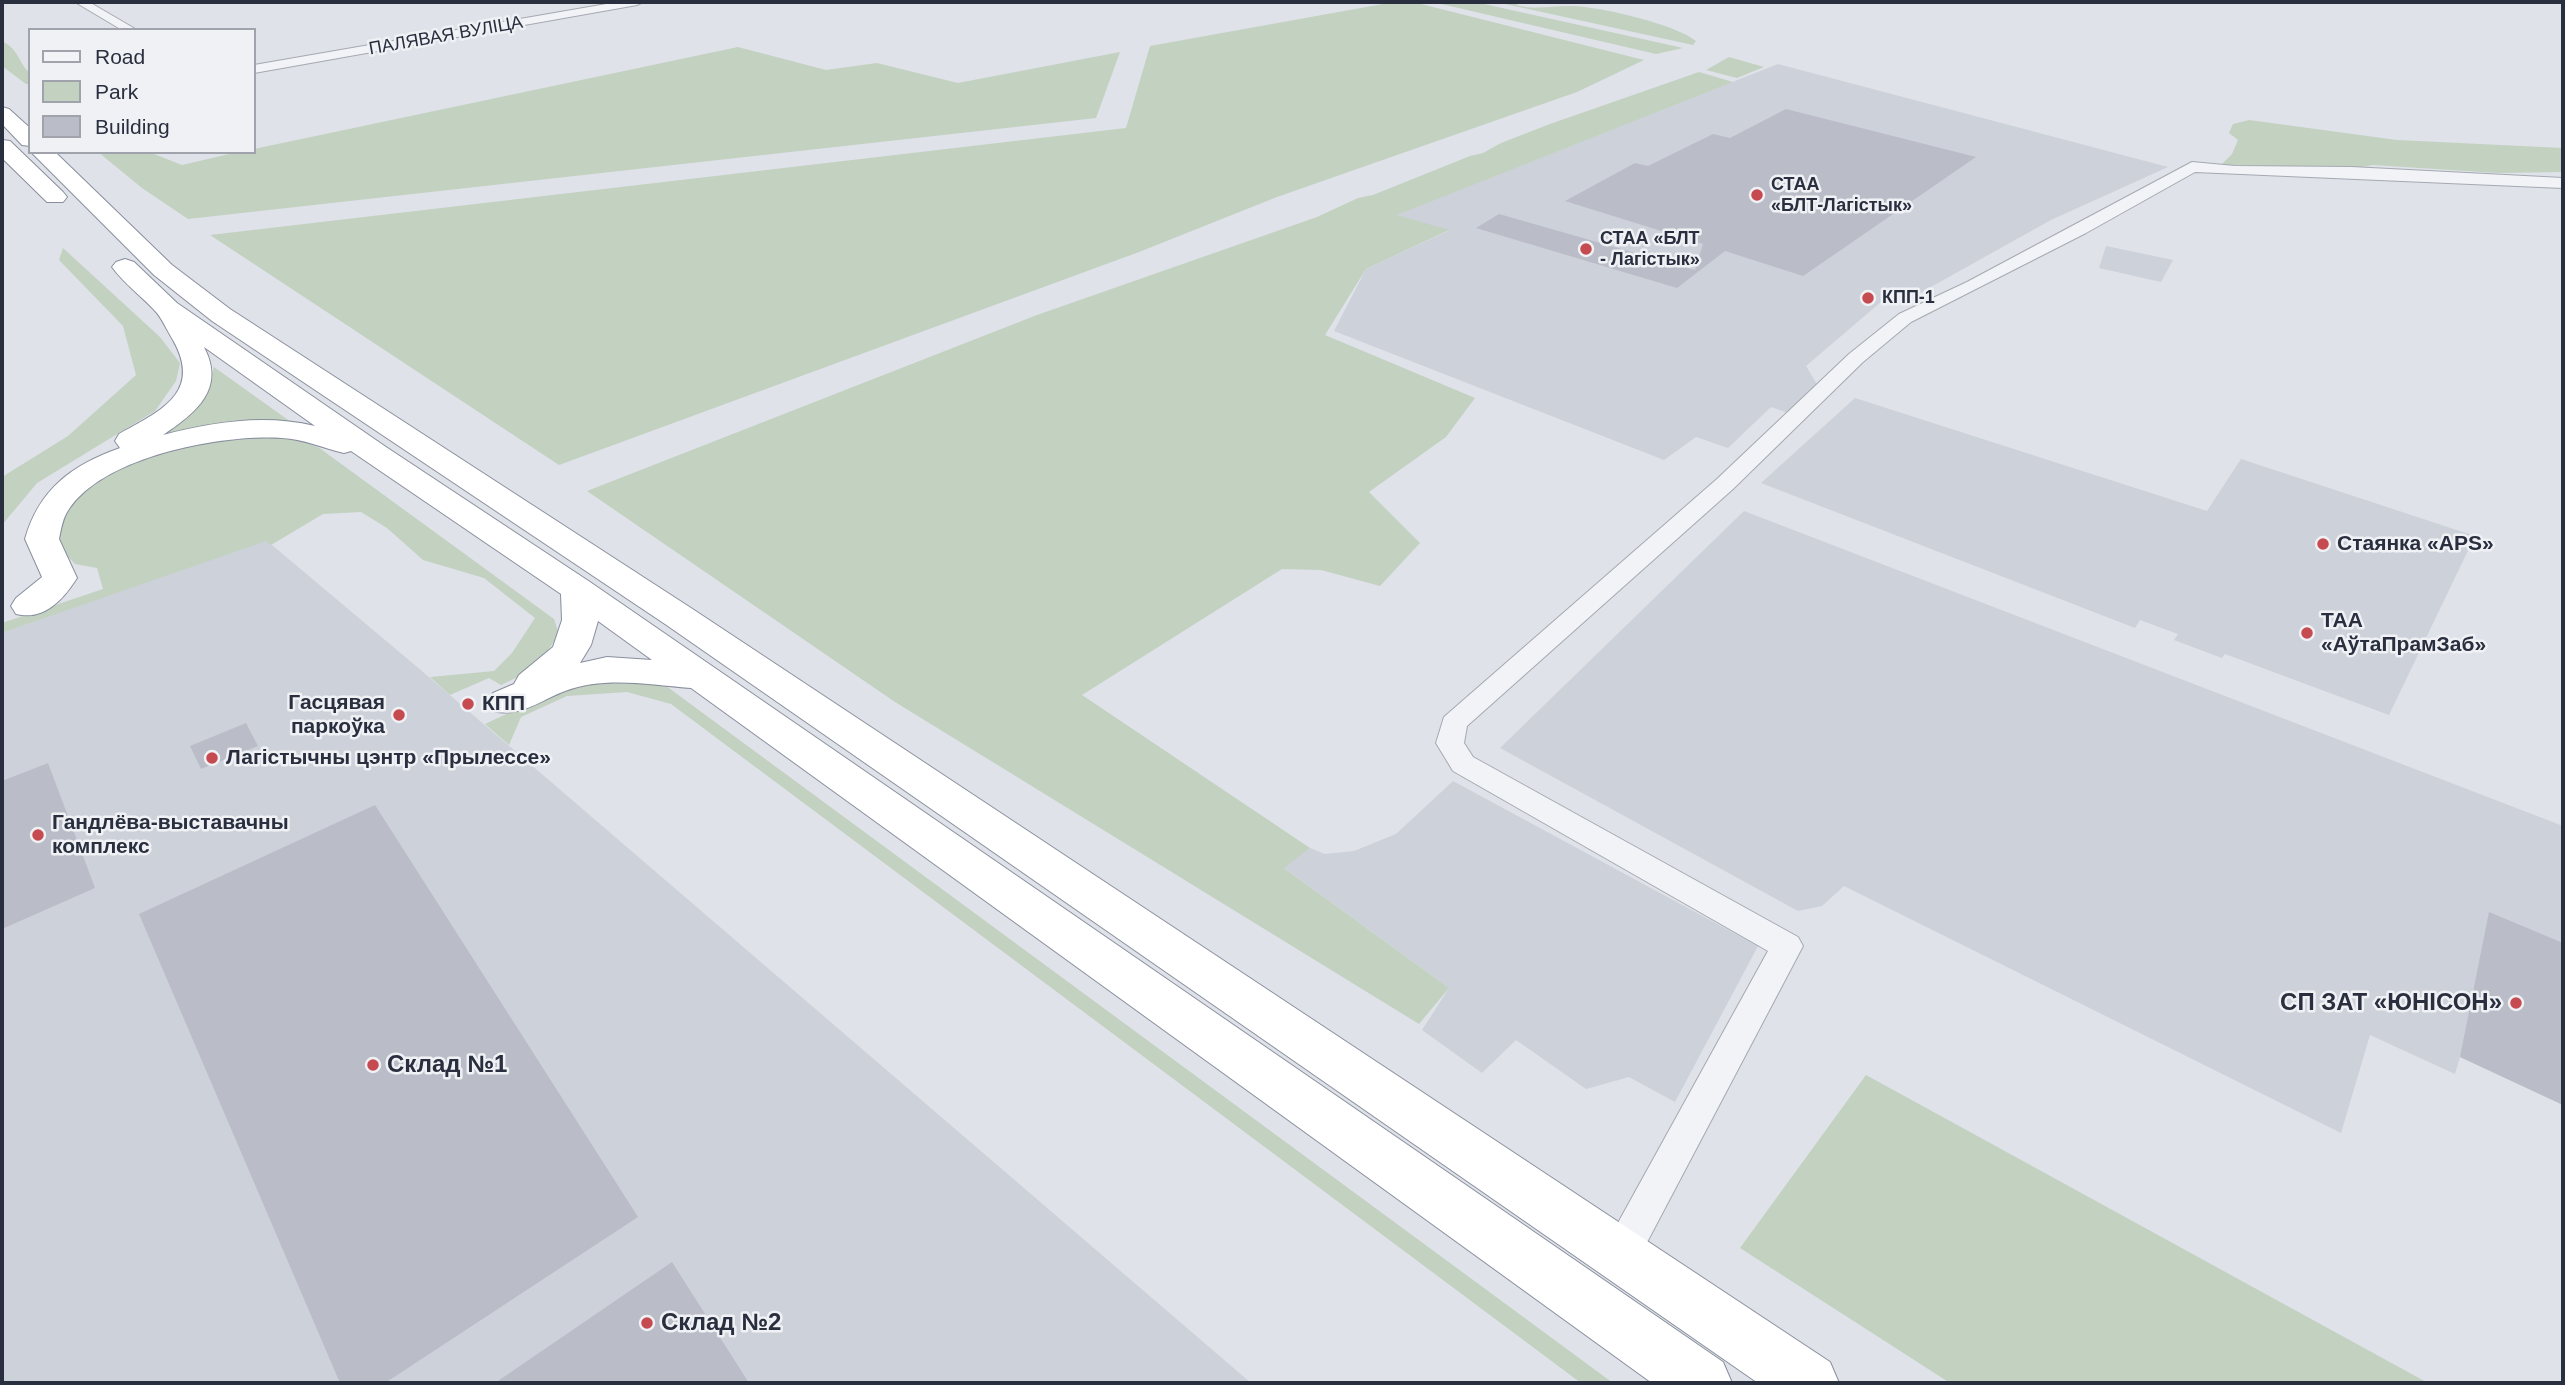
<!DOCTYPE html>
<meta charset="utf-8">
<style>
body{margin:0}
#map{position:relative;width:2565px;height:1385px;overflow:hidden;background:#dfe2e8;font-family:Helvetica,sans-serif}
canvas{display:block}
.frame{position:absolute;inset:0;border:4px solid #292f3e;pointer-events:none}
.legend{position:absolute;left:28px;top:28px;width:228px;height:126px;box-sizing:border-box;background:#eff1f5;border:2px solid #a0a3ac;margin:0;padding:9px 12px;list-style:none;font-size:21px;color:#292f3e}
.legend li{display:flex;align-items:center;gap:14px;height:35px}
.legend b{width:35px;border:2px solid #a0a3ac}
</style>
<div id="map">
<canvas width="2565" height="1385"></canvas>
<div class="frame"></div>
<ul class="legend">
<li><b style="height:9px;background:#f2f3f6"></b>Road</li>
<li><b style="height:19px;background:#c3d1c1"></b>Park</li>
<li><b style="height:19px;background:#babdc7"></b>Building</li>
</ul>
</div>
<script>
const c = document.querySelector('canvas').getContext('2d');
c.lineJoin = 'round';
function fill(path, color) {
  c.fillStyle = color;
  c.fill(path, 'evenodd');
}
function stroke(path, color, width, dash) {
  c.strokeStyle = color;
  c.lineWidth = width;
  c.lineCap = dash ? 'butt' : 'round';
  c.setLineDash(dash || []);
  c.stroke(path);
}
function label(font, color, halo, rows, align = 'center') {
  c.font = font + ' Helvetica,sans-serif';
  c.lineWidth = 5;
  c.setLineDash([]);
  c.textBaseline = 'middle';
  c.strokeStyle = halo;
  c.fillStyle = color;
  for (const [text, x, y, turn = 0] of rows) {
    c.save();
    c.translate(x, y);
    c.rotate((+turn || 0) * Math.PI / 180);
    c.textAlign = isNaN(turn) ? turn : align;
    if (halo) c.strokeText(text, 0, 0);
    c.fillText(text, 0, 0);
    c.restore();
  }
}
const built = new Path2D(`
 M1778,64L2168,167L2051,220L1920,293L1888,296L1806,366L1818,386L1788,413L1771,407L1728,448L1696,437L1664,460L1334,331L1366,269L1448,231L1396,215Z
 M2106,246L2173,260L2161,282L2099,268Z
 M1855,398L2207,511L2241,459L2475,536L2389,715L2225,654L2222,658L2174,640L2178,634L2140,620L2135,628L1761,483Z
 M1744,511L2563,826V1105L2460,1057L2455,1074L2370,1035L2341,1133L1844,886L1822,906L1798,911L1500,748Z
 M266,540L416,666L1251,1383H2V633Z
 M1453,781L1758,946L1675,1102L1629,1077L1586,1089L1516,1040L1482,1073L1422,1030L1449,988L1283,867L1310,848L1325,854L1354,851L1396,834Z`);
const green = new Path2D(`
 M1394,2L1417,3L1644,60L1577,92L1277,197L1139,252L559,465L210,235L1126,128L1150,46Z
 M1475,2L1683,48L1656,54L1437,3Z
 M1496,2H1521L1516,5C1534,10 1551,6 1570,6C1598,6 1675,24 1696,41L1693,45Z
 M2,41C20,50 18,63 30,73V84H26L2,66Z
 M738,47L826,70L877,63L958,83L1120,52L1096,118L188,219L142,188L98,152H149L182,165L238,152H254V149Z
 M1729,57L1764,67L1737,78L1706,70Z
 M1699,72L1733,82L1397,215L1449,230L1366,269L1325,335L1475,398L1446,437L1369,492L1420,543L1380,586L1321,570L1282,569L1082,695L1310,848L1284,868L1449,988L1419,1024L895,702L587,491L1037,315L1317,217L1358,198L1373,195L1470,156L1483,153L1501,143L1550,124Z
 M2249,120L2397,140L2563,148V172L2497,173L2373,165L2350,169L2221,165L2232,154L2238,140L2229,133L2233,124Z
 M63,248L160,337L180,363L176,381L155,411L37,483L2,525V477L68,436L136,375L123,326L59,260Z
 M214,367L291,422L257,421L136,448L207,389Z
 M210,436H288L318,447L554,619L559,634L536,668L501,685L489,678L450,695L430,677L494,671L512,653L535,618L484,578L423,560L387,528L361,512L323,514L271,545L266,541L2,633V623L103,589L97,568L75,564L56,544L58,517L97,475Z
 M615,679L662,683L1613,1383H1581L671,704L627,692L567,696L521,717L509,745L485,724L571,684Z
 M1866,1075L2428,1383H1950L1740,1248Z`);
const building = new Path2D(`
 M1786,109L1976,157L1803,276L1725,251L1677,288L1476,228L1499,214L1695,270L1703,244L1565,201L1635,163L1648,166L1713,134L1730,138Z
 M246,723L258,746L201,769L190,746Z
 M48,763L95,888L2,929V781Z
 M375,805L638,1217L385,1383H340L139,914Z
 M2489,912L2563,943V1105L2460,1057Z
 M672,1262L749,1383H495Z`);
const minor = new Path2D(`
 M75,2H89L137,30H122Z
 M618,2H643L637,5L254,73V65Z
 M2192,162L2235,166L2351,167L2563,178V188L2195,172L2086,233L1911,322L1863,362L1733,489L1467,726L1464,743L1473,757L1798,937L1803,946L1634,1267L1621,1272L1608,1267L1602,1254L1608,1241L1768,951L1453,771L1436,743L1444,717L1717,479L1849,354L1899,314L1967,282Z`);
const highway = new Path2D(`
 M2,107L9,109L30,128V146L22,145L2,124Z
 M2,140L10,141L63,192L67,197L63,202H47L2,158Z
 M31,152H55L172,265L230,309L691,608L1830,1362L1839,1383H1758L665,624L212,321L154,275Z
 M125,259L134,262L177,303L386,447L590,582L1723,1362L1732,1383H1652L691,688C649,685 605,676 565,691C541,700 520,718 493,711L488,702L493,693L514,684L519,675L553,647L562,620L561,594L351,451L344,453C323,448 303,439 282,438C222,434 105,456 69,509C63,517 61,529 59,539L77,578C63,600 44,621 16,614L11,606L16,598L42,577L25,539C39,489 72,465 120,448L115,441L119,434C160,411 203,393 173,340C168,332 162,319 157,313C143,297 125,285 112,267L116,262ZM204,347L315,426C264,414 213,422 163,435C196,413 226,389 204,347ZM598,621L652,660L607,657L580,663L591,645Z`);
const markers = [
 [1757,195,7,"#c64b51"],
 [1586,249,7,"#c64b51"],
 [1868,298,7,"#c64b51"],
 [2323,544,7,"#c64b51"],
 [2307,633,7,"#c64b51"],
 [468,704,7,"#c64b51"],
 [399,715,7,"#c64b51"],
 [212,758,7,"#c64b51"],
 [38,835,7,"#c64b51"],
 [2516,1003,7,"#c64b51"],
 [373,1065,7,"#c64b51"],
 [647,1323,7,"#c64b51"]
];
const farStreetnames = [
 ["ПАЛЯВАЯ ВУЛІЦА",446,36,-10]
];
const farPoinames = [
 ["СТАА",1771,185],
 ["«БЛТ-Лагістык»",1771,206],
 ["СТАА «БЛТ",1600,239],
 ["- Лагістык»",1600,260],
 ["КПП-1",1882,298]
];
const poiNames = [
 ["Стаянка «APS»",2337,544],
 ["ТАА",2321,621],
 ["«АўтаПрамЗаб»",2321,645],
 ["Гасцявая",385,703,"right"],
 ["паркоўка",385,727,"right"],
 ["КПП",482,704],
 ["Лагістычны цэнтр «Прылессе»",226,758],
 ["Гандлёва-выставачны",52,823],
 ["комплекс",52,847]
];
const nearPoinames = [
 ["СП ЗАТ «ЮНІСОН»",2502,1003,"right"],
 ["Склад №1",387,1065],
 ["Склад №2",661,1323]
];
fill(built, '#cdd1d9');
fill(green, '#c3d1c1');
fill(building, '#babdc7');
stroke(minor, '#a5a9b2', 2);
stroke(highway, '#888e9d', 2);
fill(minor, '#f2f3f6');
fill(highway, '#fff');
for (const [x, y, r, color] of markers) {
  const dot = new Path2D();
  dot.arc(x, y, r, 0, 2 * Math.PI);
  c.fillStyle = color;
  c.fill(dot);
  stroke(dot, '#eff1f5', 2.5);
}
label('18px', '#292f3e', '#eff1f5', farStreetnames);
label('bold 18px', '#292f3e', '#eff1f5', farPoinames, 'left');
label('bold 21px', '#292f3e', '#eff1f5', poiNames, 'left');
label('bold 24px', '#292f3e', '#eff1f5', nearPoinames, 'left');
</script>
